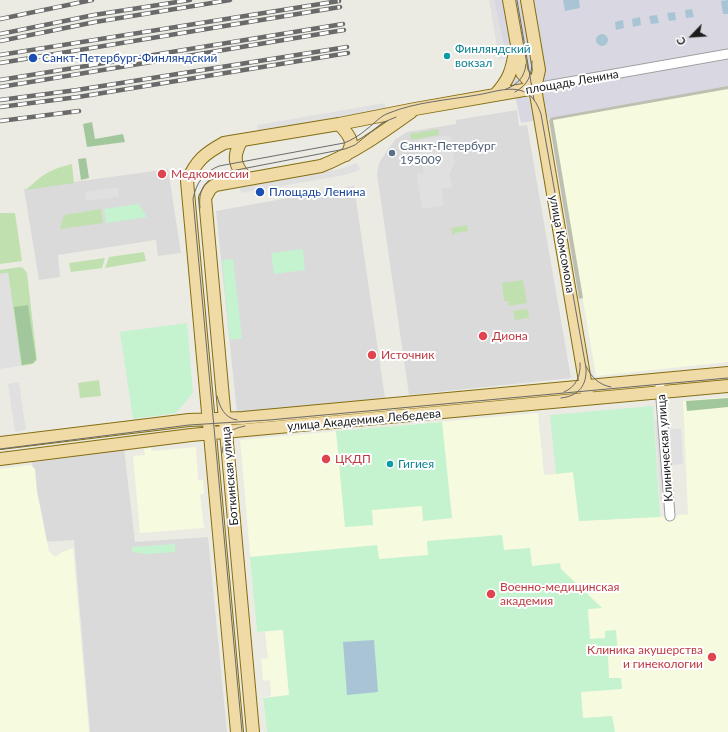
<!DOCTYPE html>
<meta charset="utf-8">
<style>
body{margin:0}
#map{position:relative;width:728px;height:732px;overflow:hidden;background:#ecebe3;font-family:Lato,sans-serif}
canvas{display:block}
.north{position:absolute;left:672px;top:16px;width:40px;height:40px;-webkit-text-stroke:3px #fff;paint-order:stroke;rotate:245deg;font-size:11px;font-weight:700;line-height:16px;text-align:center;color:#1c1c1c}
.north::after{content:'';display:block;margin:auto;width:14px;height:18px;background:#1c1c1c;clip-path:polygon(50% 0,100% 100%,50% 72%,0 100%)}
</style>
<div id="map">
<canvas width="728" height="732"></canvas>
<div class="north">С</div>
</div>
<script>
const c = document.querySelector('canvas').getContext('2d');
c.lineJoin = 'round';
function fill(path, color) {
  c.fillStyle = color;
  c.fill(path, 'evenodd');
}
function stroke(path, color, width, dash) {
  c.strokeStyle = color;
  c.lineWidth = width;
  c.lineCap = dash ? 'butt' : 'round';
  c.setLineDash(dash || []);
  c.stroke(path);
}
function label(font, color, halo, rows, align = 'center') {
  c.font = font + ' Lato,sans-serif';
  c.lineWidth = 4;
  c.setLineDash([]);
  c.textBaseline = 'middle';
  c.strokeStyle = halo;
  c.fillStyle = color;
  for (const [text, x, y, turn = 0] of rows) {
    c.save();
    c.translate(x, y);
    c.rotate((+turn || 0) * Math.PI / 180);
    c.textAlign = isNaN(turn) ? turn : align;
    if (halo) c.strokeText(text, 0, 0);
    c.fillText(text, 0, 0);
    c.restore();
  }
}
const residential = new Path2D(`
 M517,110L519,126L527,125L571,378L409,395L377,174L379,163L388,149L396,139L407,132L456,124V120Z
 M168,169L181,253L158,256L156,240L58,255L60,277L39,280L24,189Z
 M354,186L385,398L237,413L216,211Z
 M124,449L135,542L208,537L227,732H90L74,540L41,542L32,462Z`);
const education = new Path2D(`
 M728,89V362L596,376L552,120Z
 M728,397V732H267L263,698L271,696L270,680L263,681L261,659L268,658L265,632H257L240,440L538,413L544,475L573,472L579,521L670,516L688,514L683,401Z
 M196,447L198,480H203L204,494H200L204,528L140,533L133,456L145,455L144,449L151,448L152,451Z
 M31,465L35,469L37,491L49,551L55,557L62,552L73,548L89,732H0V469Z`);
const construction = new Path2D(`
 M728,84V89L553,120L583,298L579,299L549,120L552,115Z`);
const grass = new Path2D(`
 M438,129L439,135L411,140L410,134Z
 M72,164L74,183L26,190C42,175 50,169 72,164Z
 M101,209L103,223L60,229L64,215Z
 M0,213H15L22,261L0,264Z
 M467,225L468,231L455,233L453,236L451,228Z
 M144,252L146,261L105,268L109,257Z
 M105,258L102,268L71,272L69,263Z
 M20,267L23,268L27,273L37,360L33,364L21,366L8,273L0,274V270Z
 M523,280L527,303L509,306L508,301H504L502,283Z
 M528,309L529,318L515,320L513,311Z
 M99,380L101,396L80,398L78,383Z`);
const forest = new Path2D(`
 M92,122L95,139L123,134L125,142L87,147L83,124Z
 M86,158L89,178L81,180L78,159Z
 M28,305L36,359L33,363L22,365L14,307Z
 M728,398V407L687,411L686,401Z`);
const park = new Path2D(`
 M139,204L147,217L106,223L104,209Z
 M303,249L305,270L274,274L271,253Z
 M233,259L242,338L230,340L222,260Z
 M187,323L193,393L176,413L133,419L120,332Z
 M653,406L660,517L579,521L573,472L556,474L550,415Z
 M442,422L452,518L423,521L422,506L372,510L373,525L345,527L336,431Z
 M502,535L504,550L530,548L532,566L560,563L561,569L602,608L588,609L590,639L605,638V631L616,630L618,655H608L609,678H621L622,689L581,692L583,718L612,716L615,732H267L263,698L289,695L283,630L257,632L250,557L377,545L379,559L428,555L427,541Z
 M175,544V552L147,554L132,552V547Z`);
const parking = new Path2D(`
 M489,0H496L506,58L499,60Z
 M385,103L386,109L258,131L257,125Z
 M450,135L455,163L449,174L452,187L441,189L444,205L422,209L417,174L424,173L418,140Z
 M357,163L360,170L345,175L241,193L240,187L340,169Z
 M118,187L119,197L86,201L85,192Z
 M8,273L21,366L0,369V274Z
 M19,382L26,430L15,432L8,384Z
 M659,419L665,500H660L655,420Z
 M670,429H681L683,464L672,465Z`);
const plaza = new Path2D(`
 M494,0H728V86L521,123Z`);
const water = new Path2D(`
 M563,0H579L580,8L565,11Z
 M728,0V14H723L721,1Z
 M692,9L694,17L686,18L685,10Z
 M675,12L676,20L669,21L667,13Z
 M657,15L659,23L651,24L649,16Z
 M640,17L641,25L633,27L632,19Z
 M623,20L624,28L616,30L615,22Z
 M596 40a6 6 0 1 1 12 0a6 6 0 1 1-12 0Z
 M374,640L378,692L347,695L343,642Z`);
const minor = new Path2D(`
 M535,88L728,54
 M660,386L670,516`);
const major = new Path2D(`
 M509,0L522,73L535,88
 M527,0L539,70L535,88L587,393
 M495,95C509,80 512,70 515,51
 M339,124C349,135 356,142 346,155
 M242,140C232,156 234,167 248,179
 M0,443L189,420L243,418L728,373
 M0,459L191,435L728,386
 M237,732L187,181C197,160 204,154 224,143L339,124L415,109L535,88
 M253,732L205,198L210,189L215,185L321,166C354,153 383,132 411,112`);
const tram = new Path2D(`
 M517,0L534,100
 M506,89C518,85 525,76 526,64
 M515,92C528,85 532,75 532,61
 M200,208C198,190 204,181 221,173L345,149L355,145L382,123L396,117
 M586,366C591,377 599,385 611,387
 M564,392C576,387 581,376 580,363
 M217,396C220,407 224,418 237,420
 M0,449L189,425L269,420L728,378
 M222,453C225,434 227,430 245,426
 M242,732L193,199C196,183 204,172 219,166L344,143C352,140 360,135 367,129C375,123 380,116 389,113C416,102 448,100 477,95C490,93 506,87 519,90C532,93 537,103 541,114L586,368C587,385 579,396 561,398`);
const rail = new Path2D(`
 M0,19L92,0
 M0,34L94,15L190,0
 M0,41L95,22L230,0
 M0,55L339,1
 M0,63L340,7
 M0,80L343,24
 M0,87L344,30
 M0,100L77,90L347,47
 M0,107L78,97L348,53
 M0,121L79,111`);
const markers = [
 [447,56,4,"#0f9aa8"],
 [33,58,5,"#1a4fb4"],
 [392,153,4,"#5c6f8a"],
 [162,174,5,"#e0444e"],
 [260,192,5,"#1a4fb4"],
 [483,336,5,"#e0444e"],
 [372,355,5,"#e0444e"],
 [326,459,5,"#e0444e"],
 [390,464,4,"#0f9aa8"],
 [491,594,5,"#e0444e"],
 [712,657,5,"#e0444e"]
];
const cultureNames = [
 ["Финляндский",455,49],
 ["вокзал",455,63],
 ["Гигиея",398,464]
];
const transitNames = [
 ["Санкт-Петербург-Финляндский",42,58],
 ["Площадь Ленина",269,192]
];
const streetNames = [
 ["площадь Ленина",572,82,-10],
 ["улица Комсомола",562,244,80],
 ["улица Академика Лебедева",364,420,-5],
 ["Клиническая улица",665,448,-94],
 ["Боткинская улица",230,476,-95]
];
const serviceNames = [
 ["Санкт-Петербург",400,146],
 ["195009",400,160]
];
const healthNames = [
 ["Медкомиссии",171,174],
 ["Диона",492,336],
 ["Источник",381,355],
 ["ЦКДП",335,459],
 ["Военно-медицинская",500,587],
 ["академия",500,601],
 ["Клиника акушерства",703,650,"right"],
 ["и гинекологии",703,664,"right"]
];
fill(residential, '#dadada');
fill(education, '#f6fade');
fill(construction, '#bdc0b0');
fill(grass, '#c0e1af');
fill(forest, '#a3c79d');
fill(park, '#c5f2cf');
fill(parking, '#e0e0e0');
fill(plaza, '#d9d8e2');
fill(water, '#a9c5d5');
stroke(minor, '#a0a0a0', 11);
stroke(major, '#836e12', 14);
stroke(minor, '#fff', 9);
stroke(major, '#f0daa5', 12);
stroke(tram, '#6a6a6a', 1);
stroke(rail, '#6a6a6a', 4.5);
stroke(rail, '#fff', 3, [9]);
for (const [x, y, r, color] of markers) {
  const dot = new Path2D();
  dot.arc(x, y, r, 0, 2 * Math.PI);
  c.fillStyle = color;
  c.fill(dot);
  stroke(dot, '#fff', 1.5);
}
label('12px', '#0d838f', '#fff', cultureNames, 'left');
label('12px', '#164399', '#fff', transitNames, 'left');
label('12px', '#1c1c1c', '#fff', streetNames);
label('12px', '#4e5e75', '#fff', serviceNames, 'left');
label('12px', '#be3a42', '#fff', healthNames, 'left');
</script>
